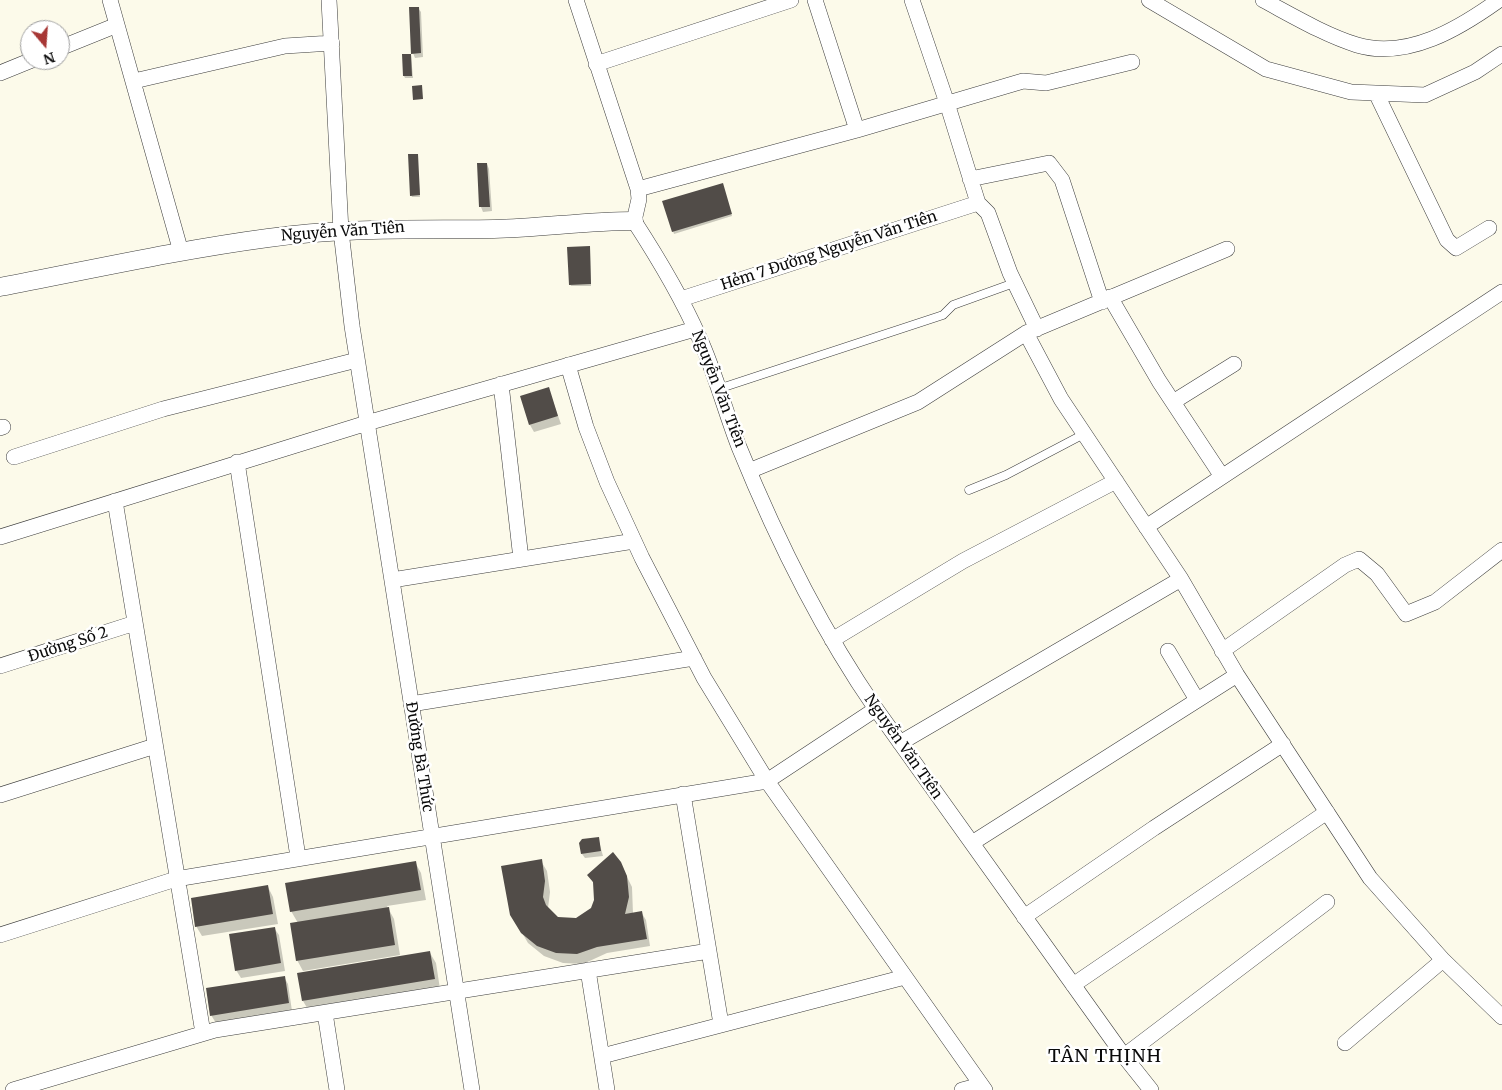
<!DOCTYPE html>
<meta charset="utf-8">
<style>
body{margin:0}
#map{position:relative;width:1502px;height:1090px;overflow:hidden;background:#fcfaea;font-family:Merriweather,serif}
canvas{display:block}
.north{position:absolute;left:20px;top:20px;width:50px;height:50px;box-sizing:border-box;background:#fff;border:1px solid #9d9d9d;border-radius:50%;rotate:162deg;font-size:14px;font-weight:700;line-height:20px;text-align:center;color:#0a0a0a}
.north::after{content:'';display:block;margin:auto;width:18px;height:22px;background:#a73735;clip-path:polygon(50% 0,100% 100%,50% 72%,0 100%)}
</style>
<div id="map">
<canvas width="1502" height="1090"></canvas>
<div class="north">N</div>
</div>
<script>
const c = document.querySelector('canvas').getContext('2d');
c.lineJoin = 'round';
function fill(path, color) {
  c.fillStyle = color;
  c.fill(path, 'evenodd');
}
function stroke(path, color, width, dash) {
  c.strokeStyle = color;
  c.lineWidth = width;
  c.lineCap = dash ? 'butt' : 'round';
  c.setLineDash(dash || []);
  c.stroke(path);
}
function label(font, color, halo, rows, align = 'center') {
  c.font = font + ' Merriweather,serif';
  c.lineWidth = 5;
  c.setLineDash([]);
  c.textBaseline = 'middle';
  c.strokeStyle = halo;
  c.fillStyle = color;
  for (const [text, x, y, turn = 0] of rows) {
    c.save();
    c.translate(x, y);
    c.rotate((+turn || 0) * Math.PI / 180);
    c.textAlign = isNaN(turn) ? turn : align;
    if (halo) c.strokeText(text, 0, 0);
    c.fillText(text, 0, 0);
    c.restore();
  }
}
const shadow = new Path2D(`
 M418,8L421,12L423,57L415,58L413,53Z
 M411,55L413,78H405L404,76Z
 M417,155L420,197H412L411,195Z
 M487,164L489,169L492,211L483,212L481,207Z
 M723,186L732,216L674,234L664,202Z
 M590,249L591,286H571L570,284Z
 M548,388L561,424L534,432L530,425Z
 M598,838L603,856L585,858L582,854Z
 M541,861L547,871L550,892L548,908L558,918L576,919L592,909L596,900L595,886L589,875L620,863L632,887L633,914L641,912L646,920L650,946L607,953L583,964L563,963L544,956L528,943L511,914Z
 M415,862L421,873L426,900L387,906L394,919L400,955L303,971L297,960L298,923L291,911Z
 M268,887L273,897L278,924L202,936L196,926Z
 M274,928L279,935L285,971L241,978L236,970Z
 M430,953L436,963L440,989L309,1011L303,1001Z
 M284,977L288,984L292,1011L216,1023L211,1015Z`);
const building = new Path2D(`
 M409,7H419L421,53L411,54Z
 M402,54H411L412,76H403Z
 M422,85L423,99L413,100L412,86Z
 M408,154H418L420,195L410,196Z
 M477,163H487L490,207H479Z
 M723,183L732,214L672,232L662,201Z
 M590,246L591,284L569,285L567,247Z
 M549,387L558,416L529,425L520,396Z
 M599,837L601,851L581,854L579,843L582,839Z
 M613,852L621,862L627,876L629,897L625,914L642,911L647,939L597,947L577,954L556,953L537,946L521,933L510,915L501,866L542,859L545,881L543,897L546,905L558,917L576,918L591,908L594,900L593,882L587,875Z
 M416,861L421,890L290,912L285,883Z
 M268,885L273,914L195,927L191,898Z
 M389,907L395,945L296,961L290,923Z
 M275,927L281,963L235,971L229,934Z
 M430,951L435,979L302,1001L297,973Z
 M285,976L289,1003L210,1016L206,988Z`);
const service = new Path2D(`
 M718,389L943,315L953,305L1014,283
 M969,490L1006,475L1084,434`);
const minor = new Path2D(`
 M110,0L181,252
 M329,0L341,231L352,326L472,1090
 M576,0L638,189L639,199L634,221C658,258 681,296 699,337C715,372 725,411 739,447C776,538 820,628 876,709L1124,1056L1151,1090
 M815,0L857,130
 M912,0L947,103L978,203L988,213L1010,273L1037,329
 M1149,0L1266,69L1351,92L1425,95L1475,72L1502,54
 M1263,0C1293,16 1325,35 1357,45C1408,60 1460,28 1499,0
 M60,48L117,25
 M596,64L791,0
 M0,73L32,60
 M134,81L285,46L332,43
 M1376,93L1447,240L1456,248L1489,228
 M970,179L1049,163L1062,180L1102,302
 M638,189L857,130L1023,81L1046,83L1132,62
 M1110,297L1159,381L1221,475
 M681,299L978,203
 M1026,333L1061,399L1181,579L1237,675L1370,878L1443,960L1502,1017
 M568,365L586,427L607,482L642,558L704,678L767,781L985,1090
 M501,384L521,559
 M1173,402L1234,364
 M0,428L3,427
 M14,457L163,409L357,360
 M237,462L298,857
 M749,471L918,402L1026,333L1227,249
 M115,501L203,1033
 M1146,527L1502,292
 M0,537L367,423L695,329
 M392,580L634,541
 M832,640L963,561L1116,481
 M1168,651L1197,700
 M1222,651L1345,565L1359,559L1377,574L1406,614L1435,602L1502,550
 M0,666L135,623
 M411,704L694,658
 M900,743L1181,579
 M683,794L721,1024
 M0,795L155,746
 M972,843L1237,675
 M1024,917L1154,828L1283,744
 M0,935L176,879L767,781L876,709
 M588,970L607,1090
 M1073,985L1327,812
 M325,1013L337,1090
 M1345,1043L1443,960
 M602,1056L905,977
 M1124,1056L1327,902
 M13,1090L215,1030L709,951
 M962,1090L981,1085`);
const tertiary = new Path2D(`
 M0,287C89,270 178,250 268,238C345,227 418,230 494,229C541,228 587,221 634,221`);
const streetNames = [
 ["Nguyễn Văn Tiên",343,232,-4],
 ["Hẻm 7 Đường Nguyễn Văn Tiên",829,251,-18],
 ["Nguyễn Văn Tiên",718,389,69],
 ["Đường Số 2",68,645,-18],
 ["Nguyễn Văn Tiên",903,747,55],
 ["Đường Bà Thức",419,757,81]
];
const quarterNames = [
 ["TÂN THỊNH",1105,1057]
];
fill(shadow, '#0003');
fill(building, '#514c48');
stroke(service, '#3d3d3d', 9);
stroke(minor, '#3d3d3d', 16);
stroke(tertiary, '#3d3d3d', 19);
stroke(service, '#fff', 8);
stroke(minor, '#fff', 15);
stroke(tertiary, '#fff', 18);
label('15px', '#0a0a0a', '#fff', streetNames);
c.letterSpacing = '1px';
label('18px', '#0a0a0a', '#fff', quarterNames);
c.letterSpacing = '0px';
</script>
